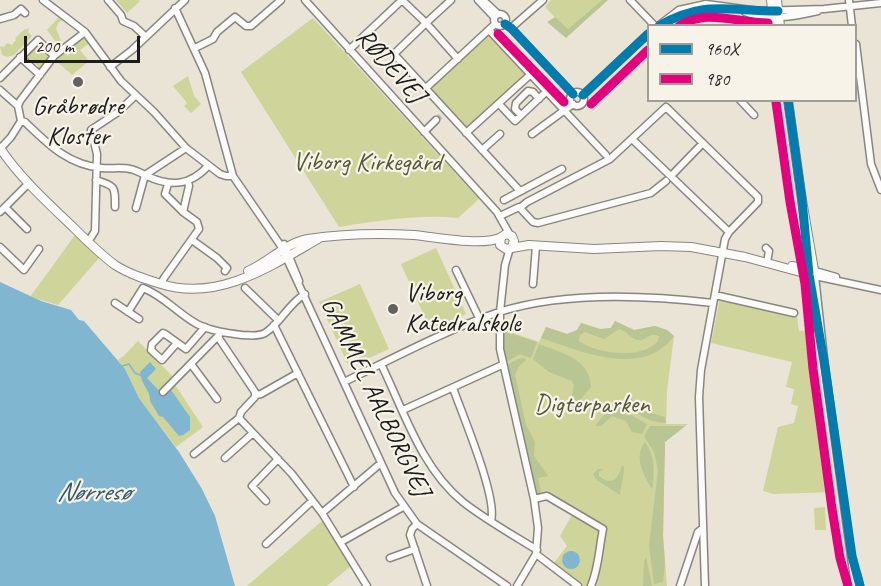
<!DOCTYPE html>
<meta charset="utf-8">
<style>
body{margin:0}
#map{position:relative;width:881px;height:586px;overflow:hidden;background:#e9e4d6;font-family:Caveat,sans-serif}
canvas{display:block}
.legend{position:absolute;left:647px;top:24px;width:210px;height:78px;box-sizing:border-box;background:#f7f3e8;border:2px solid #9f9d96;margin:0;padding:8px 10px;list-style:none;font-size:18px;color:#1c1c1c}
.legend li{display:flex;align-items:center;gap:12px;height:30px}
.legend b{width:30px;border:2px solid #9f9d96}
.scale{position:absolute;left:24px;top:36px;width:116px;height:27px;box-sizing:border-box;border:3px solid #1c1c1c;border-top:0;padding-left:8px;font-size:18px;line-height:21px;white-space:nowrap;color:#1c1c1c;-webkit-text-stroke:4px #f7f3e8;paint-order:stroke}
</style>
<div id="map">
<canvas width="881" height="586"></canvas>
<ul class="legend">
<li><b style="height:8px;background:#007cb0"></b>960X</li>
<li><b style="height:8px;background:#e5007d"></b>980</li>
</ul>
<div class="scale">200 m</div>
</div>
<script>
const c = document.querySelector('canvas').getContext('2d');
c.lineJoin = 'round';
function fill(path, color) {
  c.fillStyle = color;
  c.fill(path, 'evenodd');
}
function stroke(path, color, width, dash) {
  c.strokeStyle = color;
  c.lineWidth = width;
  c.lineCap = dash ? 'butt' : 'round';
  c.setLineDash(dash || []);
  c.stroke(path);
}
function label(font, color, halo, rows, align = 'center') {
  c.font = font + ' Caveat,sans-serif';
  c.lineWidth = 4.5;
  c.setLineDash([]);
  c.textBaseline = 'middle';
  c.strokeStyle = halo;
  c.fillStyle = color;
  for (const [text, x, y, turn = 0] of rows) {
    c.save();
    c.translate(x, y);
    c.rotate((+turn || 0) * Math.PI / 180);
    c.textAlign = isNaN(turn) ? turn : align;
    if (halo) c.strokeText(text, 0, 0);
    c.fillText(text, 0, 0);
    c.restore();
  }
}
const green = new Path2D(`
 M116,0H138L140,1L127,13Z
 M551,0H602L567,30L545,7Z
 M59,17L63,20L59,22L56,28L61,41L56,42L47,30Z
 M313,18L479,199L458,218C418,214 379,221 339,227L241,72Z
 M29,28L28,32L32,36L14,55L8,57L2,55L0,46L4,47L7,43L12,45L16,40L15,38L25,29L26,30Z
 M489,34L525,72V76L468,128H466L431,91V87Z
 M84,36L91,42L80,50L89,61L72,75L54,59Z
 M36,46L48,57L50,56L40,70L37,68L39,66L25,57Z
 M188,76L194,96L201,104L191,113L184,106L187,103L173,86Z
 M75,235L99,258L58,305L30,297Z
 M436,248L466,314L431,331L401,264Z
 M360,284L389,349L349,367L319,302Z
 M720,298L797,316L799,331L812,330L835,492L774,494L763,491L778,427L794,423L798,406L791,404L794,389L786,387L792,362L711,343Z
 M615,321L634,330L655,326L667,330L674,336L667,391L666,424H688L665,442L663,536L667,586H580L553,564L567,546L560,536L573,513L548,498L539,500L511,385L502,329L539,342L546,327L567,334L577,330L581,323L600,329L611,328Z
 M138,341L178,382L175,385L203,427L176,447L139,398L125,369L118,360C126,355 131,348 138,341Z
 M825,507L826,530H815L814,508Z
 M323,520L352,565L327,586H247Z`);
const forest = new Path2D(`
 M602,0H608L566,38L547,22L555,17L568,29Z
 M615,321L634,330L655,326L667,330L674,336C643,379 581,351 541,338L546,327L567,334L577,330L581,323L600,329L611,328ZM619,329C628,331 631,341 641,340C649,338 650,332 659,336L658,341C643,360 597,354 579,341L580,335L585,332L604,339Z
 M502,331L537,342L531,358L520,354L506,362Z
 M539,344C561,353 590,358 591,387L574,407L570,404L574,385L572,381L549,372L533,359Z
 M525,358L526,360L519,366L515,375L526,425L535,442L534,456L548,476L538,478L542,495L538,496L507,365L518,359Z
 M627,396L651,413L665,417L666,423C646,422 636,414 624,398Z
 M620,401L631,415L647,424L642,434L632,432L626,421L612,416L601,426H595L608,410Z
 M650,426H685L665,442L663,536L665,563L663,582L654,584L649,546L658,470L654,452L644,436Z
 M645,442C655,456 655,472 652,489C644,476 633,456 645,442Z
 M622,466H624C624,476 621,484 620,495L597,480L593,474L598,469H604L599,472V476C611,486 618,480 622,466Z
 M646,557L652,586H643L644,561Z`);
const water = new Path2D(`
 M0,282L41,301L71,310L79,320L84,321L125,369L139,398L179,452L202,489L215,516L235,586H0Z
 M150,362L156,369L147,378L163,395L171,390L190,417V430L183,435L179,436L163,417L159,416L150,401C151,391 140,383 140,372Z
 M562 560a9 9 0 1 1 18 0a9 9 0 1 1-18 0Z`);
const stream = new Path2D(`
 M122,366L129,364L135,373L140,375`);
const minorTunnel = new Path2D(`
 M436,120L443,114`);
const minor = new Path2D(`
 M43,0L85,32L121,81L154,112L186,148L220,174L226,176H233
 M108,0L121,15L123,21L134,26L146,37
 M305,0L497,212L510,235
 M402,0L426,23L451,0
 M478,0L494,17
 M483,0L498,14
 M630,0L655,26
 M849,0L852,26
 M175,8L205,73L233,176L281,246L395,493L417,524L507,586
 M679,10L688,26
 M745,12C767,22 796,16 818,11
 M494 20a6 6 0 1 1 12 0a6 6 0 1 1-12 0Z
 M0,19L14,15L21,9L25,13
 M505,24L511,28L573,94
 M658,26L679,10L706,4L759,11L824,9L881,3
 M511,28L543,0
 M489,30L606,155
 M856,44L871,164L881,190
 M195,48L213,39L217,32L235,17L246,26H251L281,0
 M349,50L402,0
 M20,57L40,75
 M458,59L426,23L394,54L520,191
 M110,67L132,50L185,0
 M0,78L38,40L54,56
 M426,88L495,24
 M0,90L18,106L21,121L25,122C48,144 68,165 102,168C111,169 121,167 130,169C136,170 141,173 147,176C170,187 190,186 208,166
 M570 99a7 7 0 1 1 14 0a7 7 0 1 1-14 0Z
 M583,95L648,34
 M740,100L754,115
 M499,104L515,121L547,91
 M18,106L20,101L54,56L85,32
 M521,115L515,109L516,103L528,91L533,92L539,99
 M424,132L436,120
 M466,133L531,74
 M532,134L573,104
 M632,139L729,232
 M0,149L11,137L21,121
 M482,150L500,134
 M671,176L703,143
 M96,180C116,186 115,187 115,207
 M168,184L165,194L183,212
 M504,200L562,169
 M5,207L27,229
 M521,207L527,202L610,159L666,107L758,197V202L729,232L725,239L701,370L699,397L705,586
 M136,208L145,175L186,148
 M0,212L28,184
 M500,216L519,207L533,222L538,223L651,193L666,181
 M192,240L217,258L227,268L225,271
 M88,242L95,231L97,154L91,130L118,112L136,95
 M284,244L299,281
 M0,247L24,270L39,249
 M510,248L505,265L500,312V349L534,499L538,528L536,554L517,586
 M766,248L769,251L767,262
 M456,270L480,320
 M161,284L164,278L199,229L197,222L183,212L189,186L188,182
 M533,284L536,246
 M245,288L278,320
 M715,295L794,313
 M115,303L139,319
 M128,312L143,288C164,296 177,313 197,324C211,331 226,333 242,335C250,335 258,337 265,333C281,323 288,304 305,294
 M274,325L354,487
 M817,328L808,269L836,277
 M218,337L255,392V397L241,412L239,418L292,474L322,513L367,586
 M177,343L162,360L151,350L152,344L163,333L165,334L186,349L205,327
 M191,364L217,399
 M381,364C404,411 421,468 463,502C486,520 513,535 537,550
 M344,382C394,358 446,330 499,312C564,291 646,295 713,303
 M453,388C462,414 498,498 491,521
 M163,392L219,335
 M256,395L261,394L298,373
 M403,410L502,365
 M194,454L239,418
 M225,458L253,433
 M534,499L547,496L603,529C599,548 599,567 591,586
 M266,501L252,486L278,459
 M322,513L381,463
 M417,524L412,529L410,535L427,586
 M341,542L403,507
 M266,544L312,501
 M536,554L578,586
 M390,558L415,549
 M857,574L860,586
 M680,586L698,532L703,528
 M855,586L825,367L815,276L881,290`);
const major = new Path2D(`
 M771,0L774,26
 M777,0L780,26
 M0,148C20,178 48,203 74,228C87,241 100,254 115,265C129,274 145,279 161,284C218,302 271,266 318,239
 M512,246L514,241L512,236L506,234L501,237L500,245L506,249L529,245L594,249L661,246L691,247L745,257L815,276L802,200L788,100
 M792,266L808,269L804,231
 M248,271C269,262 285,243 308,239C342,234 379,233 414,235C436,237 480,246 500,238`);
const bus1 = new Path2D(`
 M505,24L511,28L573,94
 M659,26C704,0 727,11 778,11
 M583,95L648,34
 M788,100L802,200L809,275L825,367L852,556L860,586`);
const bus2 = new Path2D(`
 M679,26C707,8 737,23 768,23V26
 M498,34L564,102
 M776,102L790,202L805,284L813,369L832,509L840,558L848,586
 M591,104L648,50`);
const markers = [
 [78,82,6,"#64625d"],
 [393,309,6,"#64625d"]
];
const streetNames = [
 ["RØDEVEJ",390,66,48],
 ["GAMMEL AALBORGVEJ",375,397,64]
];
const poiNames = [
 ["Gråbrødre",78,107],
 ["Kloster",78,137],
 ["Viborg",405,294,"left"],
 ["Katedralskole",405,324,"left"]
];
const parkNames = [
 ["Viborg Kirkegård",367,163],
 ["Digterparken",592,405]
];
const waterNames = [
 ["Nørresø",93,493]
];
fill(green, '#ced49a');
fill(forest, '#b9c593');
fill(water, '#80b6d0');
stroke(stream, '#80b6d0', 1.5);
stroke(minorTunnel, '#c0bcb1', 6, [6, 3]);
stroke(minor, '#898680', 9);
stroke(major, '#898680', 10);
stroke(minor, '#fcfbf9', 6);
stroke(major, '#fcfbf9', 8);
stroke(bus1, '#007cb0', 9);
stroke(bus2, '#e5007d', 9);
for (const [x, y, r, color] of markers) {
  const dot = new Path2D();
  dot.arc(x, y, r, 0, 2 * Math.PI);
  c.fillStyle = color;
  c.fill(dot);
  stroke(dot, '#f7f3e8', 2);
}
label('26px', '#1c1c1c', '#f7f3e8', streetNames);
label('26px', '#1c1c1c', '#f7f3e8', poiNames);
label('26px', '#525837', '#f7f3e8', parkNames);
label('italic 27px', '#35596c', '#f7f3e8', waterNames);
</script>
